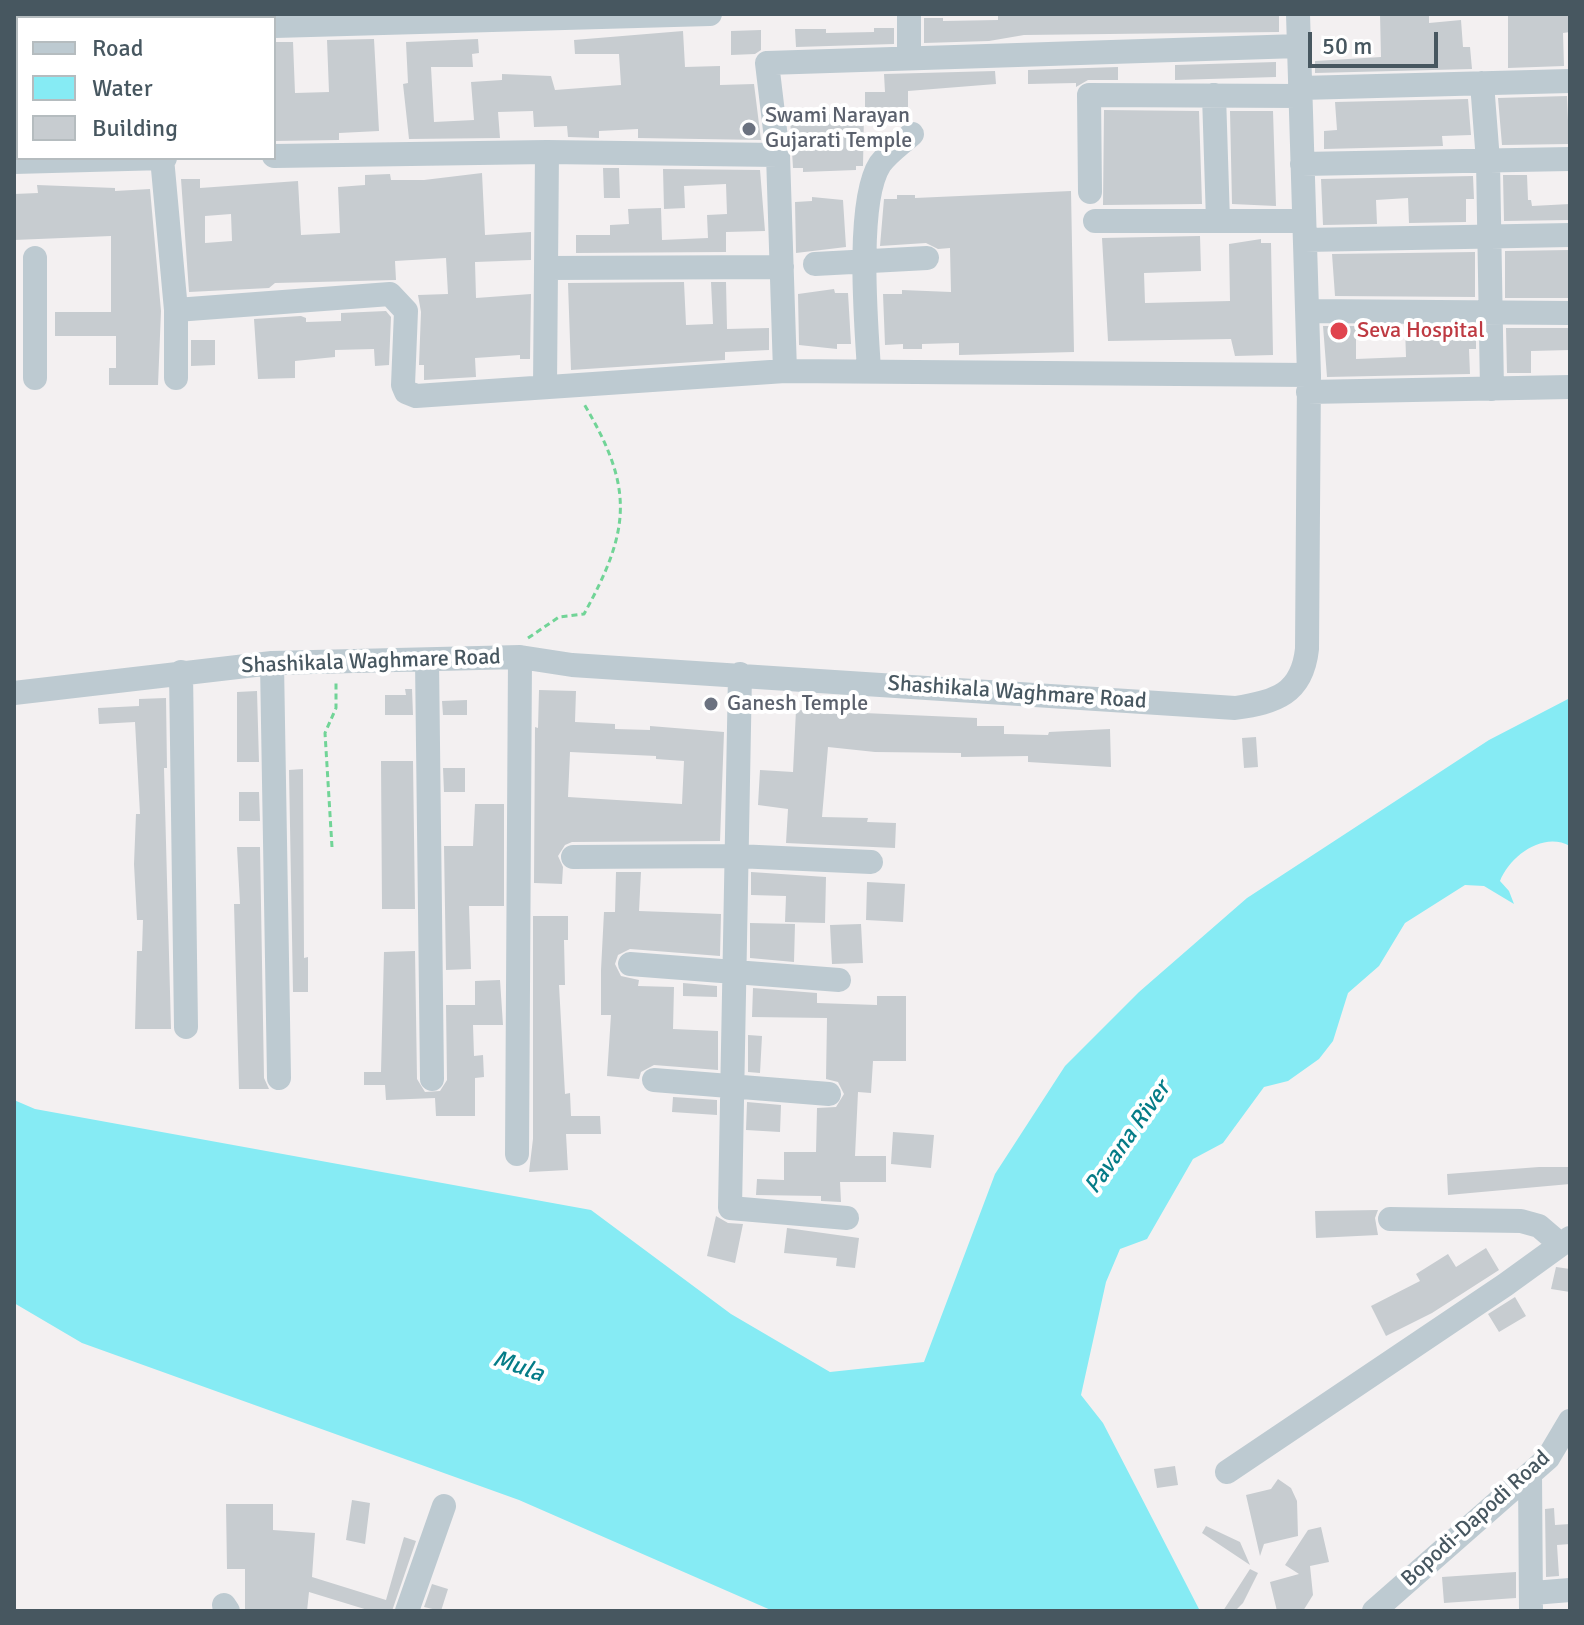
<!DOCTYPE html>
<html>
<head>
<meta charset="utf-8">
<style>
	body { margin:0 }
	#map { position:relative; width:1584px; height:1625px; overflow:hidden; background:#f3f0f1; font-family:Signika,sans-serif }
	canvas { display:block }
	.frame { position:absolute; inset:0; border:16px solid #475760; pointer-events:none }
	.legend { position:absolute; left:16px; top:16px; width:260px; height:144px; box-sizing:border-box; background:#fff; border:2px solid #b5bcbf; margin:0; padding:10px 14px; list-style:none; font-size:24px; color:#475760 }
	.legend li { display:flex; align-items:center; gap:16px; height:40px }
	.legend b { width:40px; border:2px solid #b5bcbf }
	.scale { position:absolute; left:1308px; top:32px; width:130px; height:36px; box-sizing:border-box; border:4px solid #475760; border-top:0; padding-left:10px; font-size:24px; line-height:28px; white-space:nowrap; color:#475760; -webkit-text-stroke:6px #fff; paint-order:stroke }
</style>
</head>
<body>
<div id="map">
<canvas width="1584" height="1625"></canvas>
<div class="frame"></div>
<ul class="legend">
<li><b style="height:10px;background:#bdcad1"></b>Road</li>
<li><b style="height:22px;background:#86ebf4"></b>Water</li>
<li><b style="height:22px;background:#c7ccd0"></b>Building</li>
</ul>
<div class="scale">50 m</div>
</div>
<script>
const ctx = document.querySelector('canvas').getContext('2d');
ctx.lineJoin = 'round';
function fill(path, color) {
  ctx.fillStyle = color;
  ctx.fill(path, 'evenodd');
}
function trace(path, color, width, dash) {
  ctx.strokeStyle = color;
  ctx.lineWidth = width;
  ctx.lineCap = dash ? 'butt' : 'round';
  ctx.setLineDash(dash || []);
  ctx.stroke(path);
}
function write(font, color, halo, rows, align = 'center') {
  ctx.font = font + ' Signika,sans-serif';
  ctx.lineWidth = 8;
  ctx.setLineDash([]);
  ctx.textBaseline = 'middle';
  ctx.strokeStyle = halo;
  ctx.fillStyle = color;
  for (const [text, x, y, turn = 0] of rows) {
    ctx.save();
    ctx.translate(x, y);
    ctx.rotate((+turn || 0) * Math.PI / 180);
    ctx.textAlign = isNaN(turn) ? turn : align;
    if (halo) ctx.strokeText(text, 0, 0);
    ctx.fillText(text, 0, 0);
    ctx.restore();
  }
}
fill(new Path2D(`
	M1570,698v148c-27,-15 -60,10 -70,35l9,10 5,13 -30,-18 -19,-1 -60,38 -26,43 -31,27 -15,48 -14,18 -31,22 -24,6 -41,56 -30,16 -46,80 -27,10 -14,33 -25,113 22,28 97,188h-427l-254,-111 -437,-157 -68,-40v-203l21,9 556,101 140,104 99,58 94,-10 71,-188 70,-108 74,-74 108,-94 242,-158z`), '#86ebf4');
fill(new Path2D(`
	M1023,14h256v18l-255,3 -35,6 -65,2v-25h19v3l55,-1v-5z
	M1380,14h49v9l32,-3 2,27h7l2,22 -157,4v-12l66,-4z
	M1508,14h61l1,18 -7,1 1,33 -56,2z
	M874,28h20v16l-98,3 -1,-18h31v4l48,-1z
	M761,30v20l-6,4 -24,1v-24z
	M683,31l2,36 35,-1v19l34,-1 7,56 -123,-2v-9l-39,2v7l-31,-1 -1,-11 -33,1 -1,-16 -35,1 2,26 -91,1 -6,-55 5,-1 -2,-41 72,-3 1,14 -7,1 1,13h-42l3,55 40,-2 -3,-38 31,-2v-6l49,2 4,14 66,-5 -2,-31h-44l-1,-14z
	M374,39l5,92 -40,2v7l-65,1 1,-99h18l2,51 34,-1 -2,-52z
	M1276,62v15l-101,3v-15z
	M1118,67v13h-30l-12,7v-4l-48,1v-14z
	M995,71l1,13 -88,7v16l-43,1v-16h20l-1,-18z
	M1567,96l2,48 -67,1 -4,-47z
	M1468,99l3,36 -29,1 1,10 -119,3v-18l13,-1 -2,-28z
	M1104,110l95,1 3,93 -99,1z
	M1230,111h43l3,95 -44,-2z
	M864,112l-1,54h-7v4l-53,2v-4h-10l-3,-51z
	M603,168h16l1,30h-16z
	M663,169l97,1 5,61 -39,1v20l-150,1v-18h34v-10l19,-1 -1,-15 33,-1 1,32 46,-2 -1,-23 20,-1 -1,-30 -42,2 1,22 -21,1z
	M482,173l3,62 46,-3v28l-56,2 1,36 55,-4 -1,65h-10v-4l-45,3 1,19 -52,3v-15h-5l2,-53 -3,-17 30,-1 -2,-36 -51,3 1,19 -121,3 -6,5 -80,4 -8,-113h19v9l98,-7 3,54 39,-2 -2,-46 27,-2v-10l25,-1 1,6h33zM231,214l1,27 -27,2v-27z
	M1503,175h24l1,25h3l1,6 38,-2v16l-66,1z
	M1473,176l1,23h-8v23l-57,1 -1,-25 -32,2 1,24 -54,1 -2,-46z
	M37,185l78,3v3l35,-2 11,122 -3,74h-49v-17h7v-32h-61v-24h56v-76l-97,4v-46l24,-1z
	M1071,191l3,161 -115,3v-12l-37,1v5h-19v-5l-18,1 -2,-51h19v-4l49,2 -1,-44 -12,1 -12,-6 -46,3 4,-47h13v-4h18v3z
	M812,197l31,3 3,47 -50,6 -1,-51 17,-1z
	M1200,236l1,35 -57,2 1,30 85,-2 -1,-57 32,-5v4h10l2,112 -38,1 -4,-17 -123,2 -6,-103z
	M1569,250l1,48h-65v-47z
	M1475,252v45l-140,-1 -3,-42z
	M684,282l2,43 27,-1 -2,-42h15l1,47 42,-1v22l-44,2v8l-154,10 -3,-87z
	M834,289l1,4h13l3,51h-14v5l-38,-4 -1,-51z
	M386,311l5,6 -2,48 -14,1 -1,-17 -39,1v7l-40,4v17l-37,1 -4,-60 47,-3 5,2v4l35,-1v-8z
	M1323,326h33v33l50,-2 -1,-30h71v22h-7l1,25 -143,3z
	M1506,328h64v22l-39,1v22h-24z
	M191,340h24v25l-24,1z
	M405,689h7l1,26h-28v-20h21z
	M539,690l37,1 -1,31 40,2v5l35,1v-4l74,6 -4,109 -148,1 -7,3 -7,11 5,11 -1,17 -28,-1 1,-156 3,1zM570,752l86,4v3l28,2 -2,43 -114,-7z
	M257,691l2,71h-22v-70z
	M166,698l1,70h-3l7,261h-36l2,-78h5l1,-31h-6l-3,-56 2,-50h4l-5,-92 -36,2 -1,-16 41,-2v-7z
	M467,700v15h-24l-1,-14z
	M796,710l181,8v8h27v8l44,1 1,-3 61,-3 1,38 -83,-5v-6l-67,1v-4l-86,-1 -47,-5 -6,70 46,1 -1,4 29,1 -1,25 -109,-5 2,-34 -30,-4 2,-35 33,2z
	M1256,737l2,30 -14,1 -2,-30z
	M381,761h32l2,148h-33z
	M443,768h22v24h-21z
	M303,769l1,189 4,-1v35h-15l-4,-222z
	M239,792h20l1,29h-21z
	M475,804h29v102h-35l2,63 -25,1 -2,-124h29z
	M237,847h23l4,231 5,11h-30l-5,-185h6z
	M616,872h25l-2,39 82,3 -1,42 -90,-7 -12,6 -3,9 6,12 18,4 -1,6 36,1 -1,42 45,2v39l-64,-5 -13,7 -2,7 -32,-3 4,-61h-10v-45l3,-58h11z
	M751,872l75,5 -1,46 -40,-1 1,-26 -35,-1z
	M867,882l38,2 -2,38 -37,-2z
	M533,916h35v24h-4l1,45h-6l6,109 5,-1 1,23h29l1,18h-35l2,36 -39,2 4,-33z
	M750,923l45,1 -1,38 -44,-4z
	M861,924l2,39 -31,1 -2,-39z
	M415,951l2,128 8,13 15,-1 7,-11 -1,-75h29v-24l25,-1 3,45h-30l1,31 9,-1 1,22 -9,1v38h-39l-1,-18 -49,2 -1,-15h-21v-13h17l3,-120z
	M683,983l34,3v11l-34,-1z
	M753,988l64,5v10l60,2v-9h29v65h-33l-2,32 -13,-1 -3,64h31v26h-46l1,20 -20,-1v-5l-65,-1 1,-16 27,1v-28h32l1,-44 19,-1 8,-13 -6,-12 -12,-3 1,-61 -75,-1z
	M748,1035l14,1 -2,37 -12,-1z
	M673,1097l44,3v15l-45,-3z
	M747,1102l34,3 -1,27 -34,-2z
	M893,1132l41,3 -3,33 -40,-4z
	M1539,1167h31v17l-122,11 -1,-21z
	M1378,1210l-3,8 3,17 -62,3 -1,-27z
	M716,1216l12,7 15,1 -8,39 -28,-7z
	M787,1228l72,10 -4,30 -19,-2 1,-8 -53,-5z
	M1486,1248l13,22 -67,43 -46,23 -15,-30 49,-25 -4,-7 32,-20 8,13z
	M1556,1267l14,2v23l-19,-3z
	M1515,1297l11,19 -27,16 -11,-18z
	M1175,1466l3,19 -21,3 -3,-19z
	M1278,1479l13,9 6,13 1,35 -34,8 -4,12 -14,-61 25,-6z
	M352,1500l18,3 -5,41 -19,-4z
	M226,1504h47v26l42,3 -3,44 74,23 18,-63 12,4 -24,70h-21l-62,-19 -2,19h-62v-42h-18z
	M1554,1508l1,17 15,-1v20l-13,1 2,31 -13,1 -1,-68z
	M1206,1526l34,16 10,23 -48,-32z
	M1321,1527l8,35 -19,4 3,29 -10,16h-26l-7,-29 29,-8 -14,-9 23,-35z
	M1250,1569l8,4 -15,30 -8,8h-12z
	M1516,1572v26l-72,5 -2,-26z
	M432,1584l16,5 -7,22 -17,-4z`), '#c7ccd0');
trace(new Path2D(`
	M528,638l31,-21 25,-3c47,-85 50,-126 0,-210
	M332,847l-7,-114 11,-25v-27`), '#71d497', 3, [6, 4]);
trace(new Path2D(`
	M909,14v44
	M14,20h4
	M274,26l436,-12
	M1482,83l6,78 4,228
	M1300,88l270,-7
	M1214,95l4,126
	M274,156l273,-4 231,3
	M162,158l14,152v68
	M14,162l151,-4
	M1302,164l268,-5
	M1090,192l-1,-97 211,1
	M1095,221h209
	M1305,240l265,-5
	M815,264l112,-6
	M547,268l235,-1
	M176,310l214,-16 16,17 -3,74 3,7 10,4 369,-25 524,4
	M1307,311l263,2
	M869,369c-3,-46 -13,-168 11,-205 8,-11 21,-20 32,-30
	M785,371l-7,-216 -11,-92 532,-17
	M35,378v-120
	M545,386l2,-234
	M1308,392l262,-5
	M427,660l5,419
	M272,663l7,415
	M181,672l5,355
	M740,674l-10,534 117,10
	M14,693l258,-30 248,-6 52,8 663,43c41,-6 67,-14 72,-59l2,-274 -11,-361
	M573,857l163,-1 135,6
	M630,964l209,16
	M654,1080l175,14
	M517,1154l3,-497
	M1390,1219l131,2 18,5 21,18
	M1227,1472l278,-187 65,-47
	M1530,1474l1,137
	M1533,1593l37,-3
	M224,1605l4,6
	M407,1611l37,-105
	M1374,1611l174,-153 22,-37`), '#bdcad1', 24);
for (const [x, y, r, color] of [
	[749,129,8,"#6b7280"],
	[1339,331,10,"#e0444e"],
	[711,704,8,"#6b7280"]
]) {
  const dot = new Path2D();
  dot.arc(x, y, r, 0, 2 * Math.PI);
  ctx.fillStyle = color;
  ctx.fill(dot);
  trace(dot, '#fff', 3);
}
write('22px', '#5b616d', '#fff', [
	["Swami Narayan",765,116],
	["Gujarati Temple",765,141],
	["Ganesh Temple",727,704]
], 'left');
write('22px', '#be3a42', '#fff', [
	["Seva Hospital",1357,331]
], 'left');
write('22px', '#475760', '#fff', [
	["Shashikala Waghmare Road",371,662,-2],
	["Shashikala Waghmare Road",1017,693,4],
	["Bopodi-Dapodi Road",1476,1519,-42]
]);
write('italic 24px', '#057c87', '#fff', [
	["Pavana River",1128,1138,-55],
	["Mula",518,1367,19]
]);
</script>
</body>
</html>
